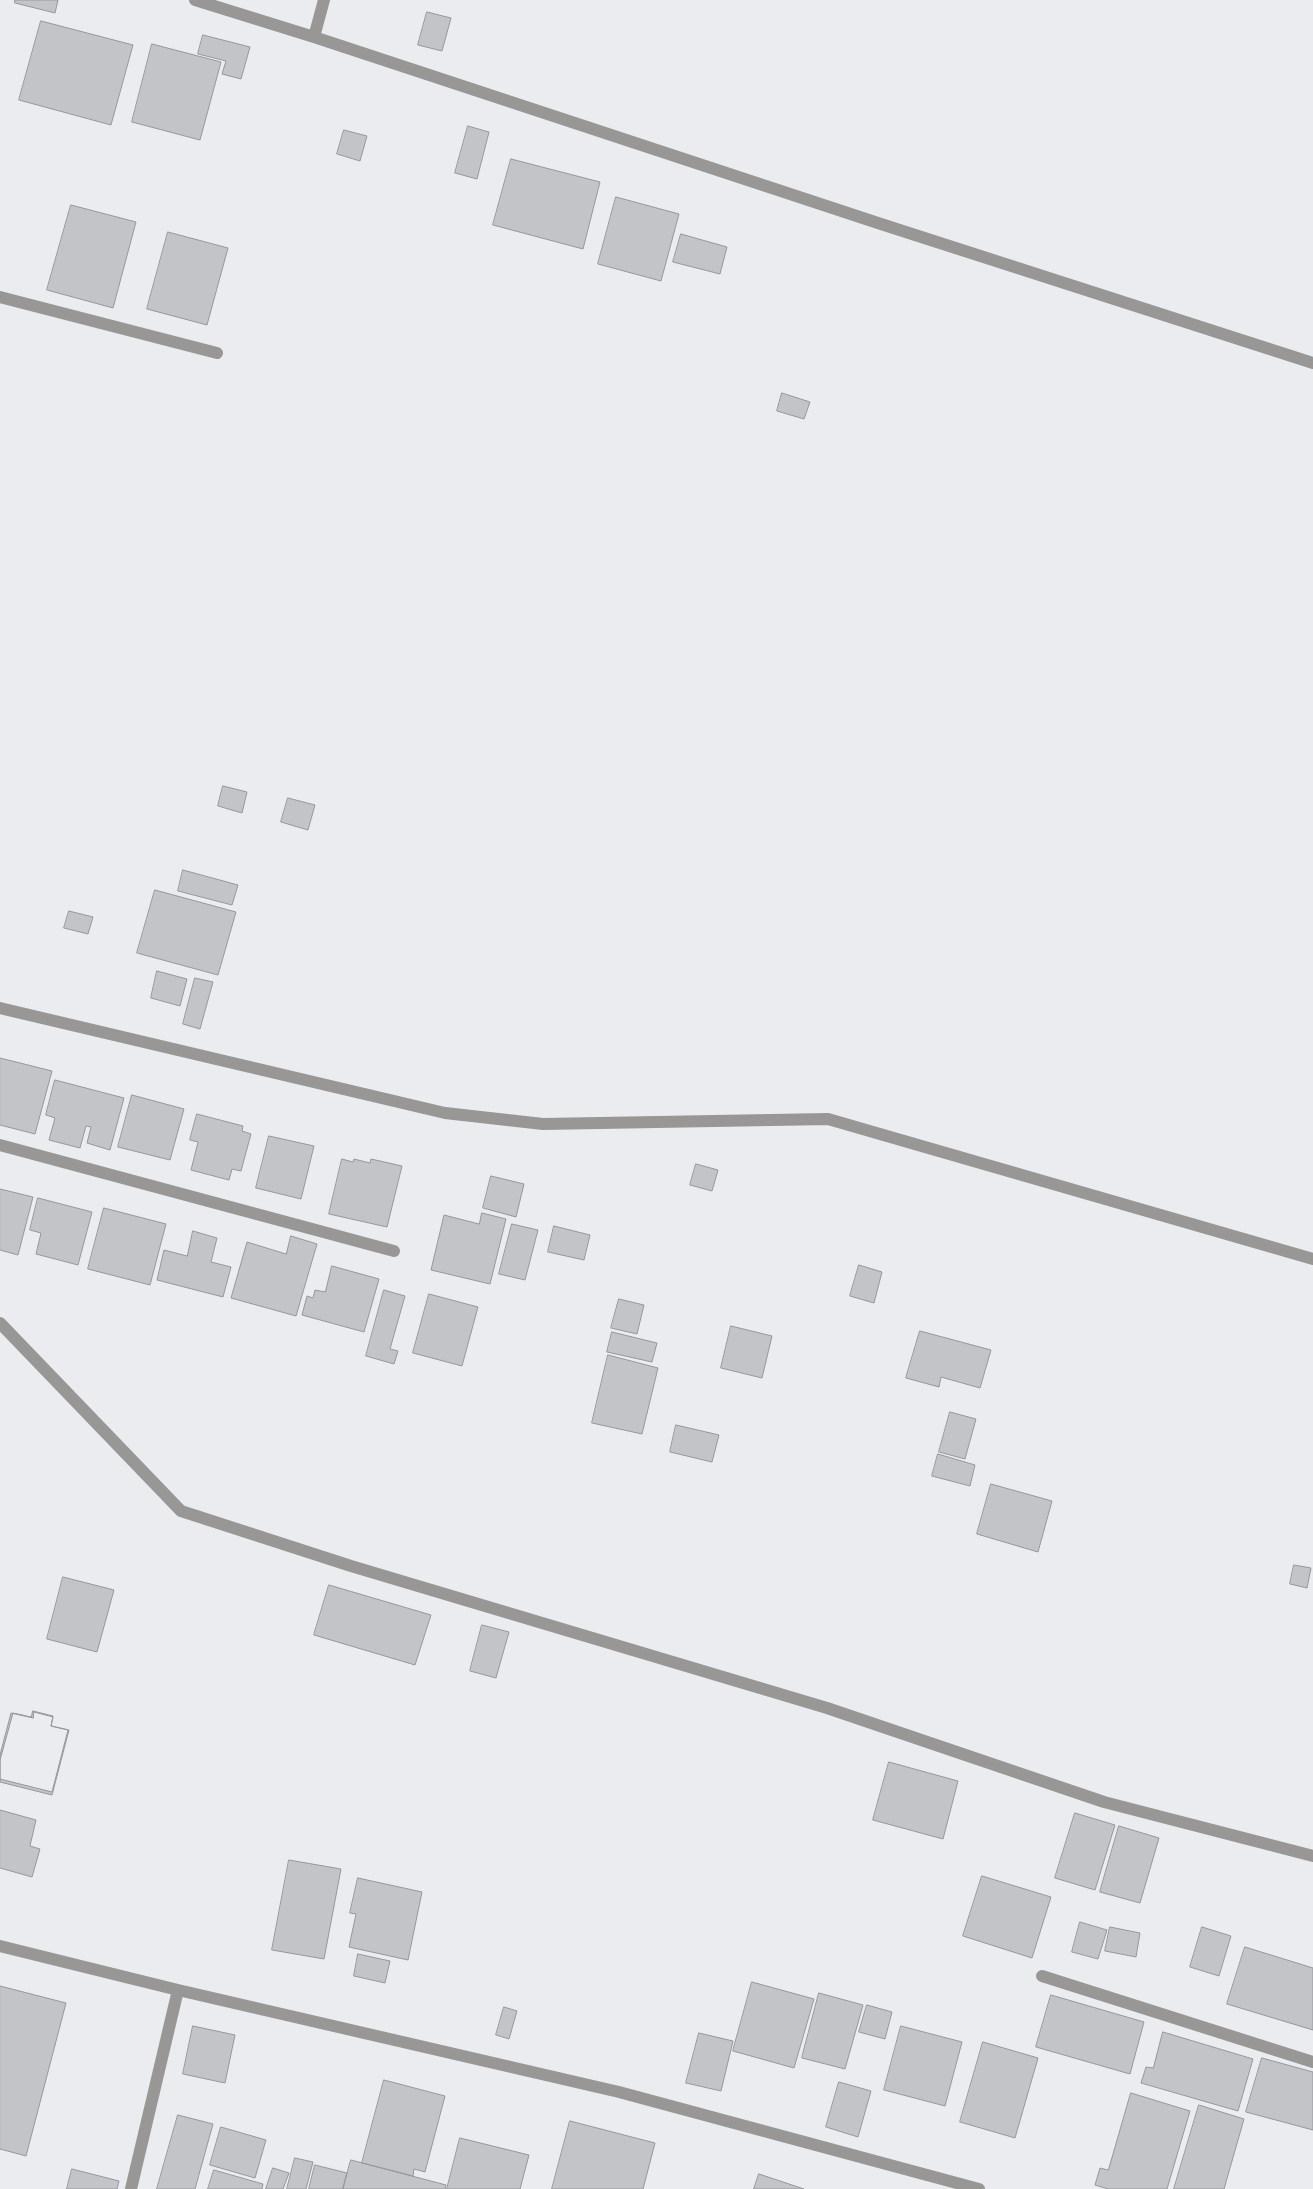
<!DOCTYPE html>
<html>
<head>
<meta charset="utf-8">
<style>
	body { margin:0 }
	canvas { display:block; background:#eaecf0 }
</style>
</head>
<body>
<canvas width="1313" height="2189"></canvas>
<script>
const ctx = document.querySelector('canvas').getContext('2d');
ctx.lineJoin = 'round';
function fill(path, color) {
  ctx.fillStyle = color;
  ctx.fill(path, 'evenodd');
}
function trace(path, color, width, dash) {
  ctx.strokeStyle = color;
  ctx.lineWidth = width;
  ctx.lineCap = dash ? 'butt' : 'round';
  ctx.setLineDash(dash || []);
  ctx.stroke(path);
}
const building = new Path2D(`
	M15,0h43l-3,13 -40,-10z
	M427,12l24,6 -9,33 -24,-6z
	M41,21l92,24 -22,80 -92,-25z
	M203,35l47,12 -9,32 -19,-5 4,-13 -28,-7z
	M152,44l69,18 -21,78 -68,-18z
	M468,126l21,6 -12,47 -22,-6z
	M344,130l23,6 -7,25 -23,-7z
	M511,159l89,23 -17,67 -90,-24z
	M616,197l63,17 -18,67 -63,-17z
	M71,205l65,17 -23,86 -66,-18z
	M168,232l60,16 -21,77 -60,-16z
	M681,234l46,13 -7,27 -47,-12z
	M782,393l28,9 -6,17 -27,-8z
	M223,786l24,6 -5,21 -24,-7z
	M288,798l27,7 -7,25 -27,-8z
	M183,870l55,15 -6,20 -54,-14z
	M155,890l81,22 -18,63 -81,-22z
	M69,911l24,6 -5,17 -24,-6z
	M157,971l30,8 -7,27 -29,-8z
	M195,978l18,4 -13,47 -17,-5z
	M0,1058l52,13 -17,63 -35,-9z
	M55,1080l69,18 -14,52 -23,-7 4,-16 -5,-1 -6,22 -31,-8 6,-22 -9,-3z
	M132,1095l52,14 -14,51 -52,-13z
	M197,1114l46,12 -1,5 9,3 -10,37 -9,-2 -3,11 -38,-10 7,-28 -8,-2z
	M269,1136l45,10 -13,53 -45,-11z
	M342,1159l11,3 1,-3 16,4 1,-4 31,7 -15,61 -58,-13z
	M696,1164l22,6 -6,21 -22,-6z
	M491,1176l33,8 -8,33 -33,-9z
	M0,1189l33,8 -15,58 -18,-5z
	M38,1198l54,14 -14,53 -42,-11 5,-21 -11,-3z
	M104,1208l62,16 -16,61 -62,-16z
	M482,1213l24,6 -16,65 -59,-14 13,-55 35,9z
	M512,1224l26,6 -13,50 -26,-6z
	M554,1226l36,9 -6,25 -36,-8z
	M193,1231l24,7 -6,24 20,5 -8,30 -66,-17 7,-30 23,6z
	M291,1236l26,8 -21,72 -65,-18 16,-56 39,12z
	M859,1265l23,7 -8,31 -24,-7z
	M332,1266l47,13 -15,53 -62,-17 5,-19 6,2 2,-8 10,2z
	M384,1290l21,6 -15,53 8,2 -4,13 -28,-8z
	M429,1294l49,13 -16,59 -49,-13z
	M619,1299l25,6 -7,29 -26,-6z
	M731,1326l41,10 -10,42 -41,-10z
	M920,1331l71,19 -11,38 -39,-11 -2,10 -33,-9z
	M612,1332l45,11 -5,19 -45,-10z
	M608,1355l50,13 -16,66 -50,-11z
	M950,1412l26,7 -11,40 -26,-7z
	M676,1425l43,10 -7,27 -42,-10z
	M938,1454l37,11 -5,21 -38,-10z
	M991,1484l61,17 -14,51 -61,-18z
	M1294,1565l17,3 -4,20 -17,-4z
	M63,1577l51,13 -17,62 -50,-13z
	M329,1585l102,30 -16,50 -101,-30z
	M482,1625l27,7 -13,46 -26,-7z
	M33,1711l20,5 -2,10 18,4 -17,65 -52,-13v-22l13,-47 18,4z
	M34,1712l19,5 -2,9 17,4 -16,62 -52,-13v-24l11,-42 22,5z
	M889,1762l69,19 -15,58 -70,-19z
	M0,1810l36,10 -6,26 10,3 -8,28 -32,-9z
	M1075,1813l40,12 -20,65 -40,-12z
	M1119,1826l40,12 -19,65 -40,-11z
	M289,1860l52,9 -17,90 -52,-9z
	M982,1876l69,21 -19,61 -69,-22z
	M358,1878l64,14 -14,68 -59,-13 7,-33 -6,-1z
	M1080,1922l27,8 -9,29 -26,-7z
	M1110,1927l30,6 -4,24 -31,-6z
	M1202,1927l29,9 -12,40 -29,-9z
	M1245,1947l68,21v62l-86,-26z
	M358,1954l32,7 -5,22 -31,-7z
	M752,1982l62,17 -20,69 -61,-17z
	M0,1986l66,17 -40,153 -26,-7z
	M819,1993l44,12 -18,64 -43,-11z
	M1051,1995l93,27 -14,52 -94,-27z
	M867,2005l25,7 -7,27 -26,-7z
	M504,2007l13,4 -8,28 -13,-4z
	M193,2026l42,9 -10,48 -42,-9z
	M901,2026l61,16 -17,64 -61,-16z
	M1163,2032l90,27 -15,52 -97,-28 5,-16 7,1z
	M699,2033l34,8 -12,50 -35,-8z
	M983,2042l55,16 -23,80 -55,-16z
	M1262,2058l51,14v58l-67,-18z
	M384,2080l61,16 -20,76 -11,-3 -1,7 -51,-13z
	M839,2082l32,9 -13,46 -32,-10z
	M1131,2093l59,18 -23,78h-59l-13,-4 5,-17 8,2z
	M1199,2105l45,14 -20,70h-50z
	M178,2115l35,9 -18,65h-38z
	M570,2121l85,22 -12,46h-91z
	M221,2127l45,13 -11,38 -45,-13z
	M460,2138l69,17 -9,34h-73z
	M295,2158l18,4 -7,27h-19z
	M351,2160l95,25 -1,4h-102z
	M315,2165l32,8 -4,16h-34z
	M273,2168l16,5 -6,16h-17z
	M72,2169l47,12 -2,8h-50z
	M214,2170l49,14 -1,5h-54z
	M759,2174l45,15h-50z`);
fill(building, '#c2c4c8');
trace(building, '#96979c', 1);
trace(new Path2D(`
	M195,0l119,37 567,187 432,139
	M314,37l10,-37
	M0,297l217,56
	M0,1008l445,105 98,11 285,-5 485,140
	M0,1145l394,106
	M0,1323l181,188 170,55 476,142 277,94 209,54
	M0,1946l178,44 441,102 360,97
	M1042,1976l271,86
	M131,2189l47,-199`), '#989795', 12);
</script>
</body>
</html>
